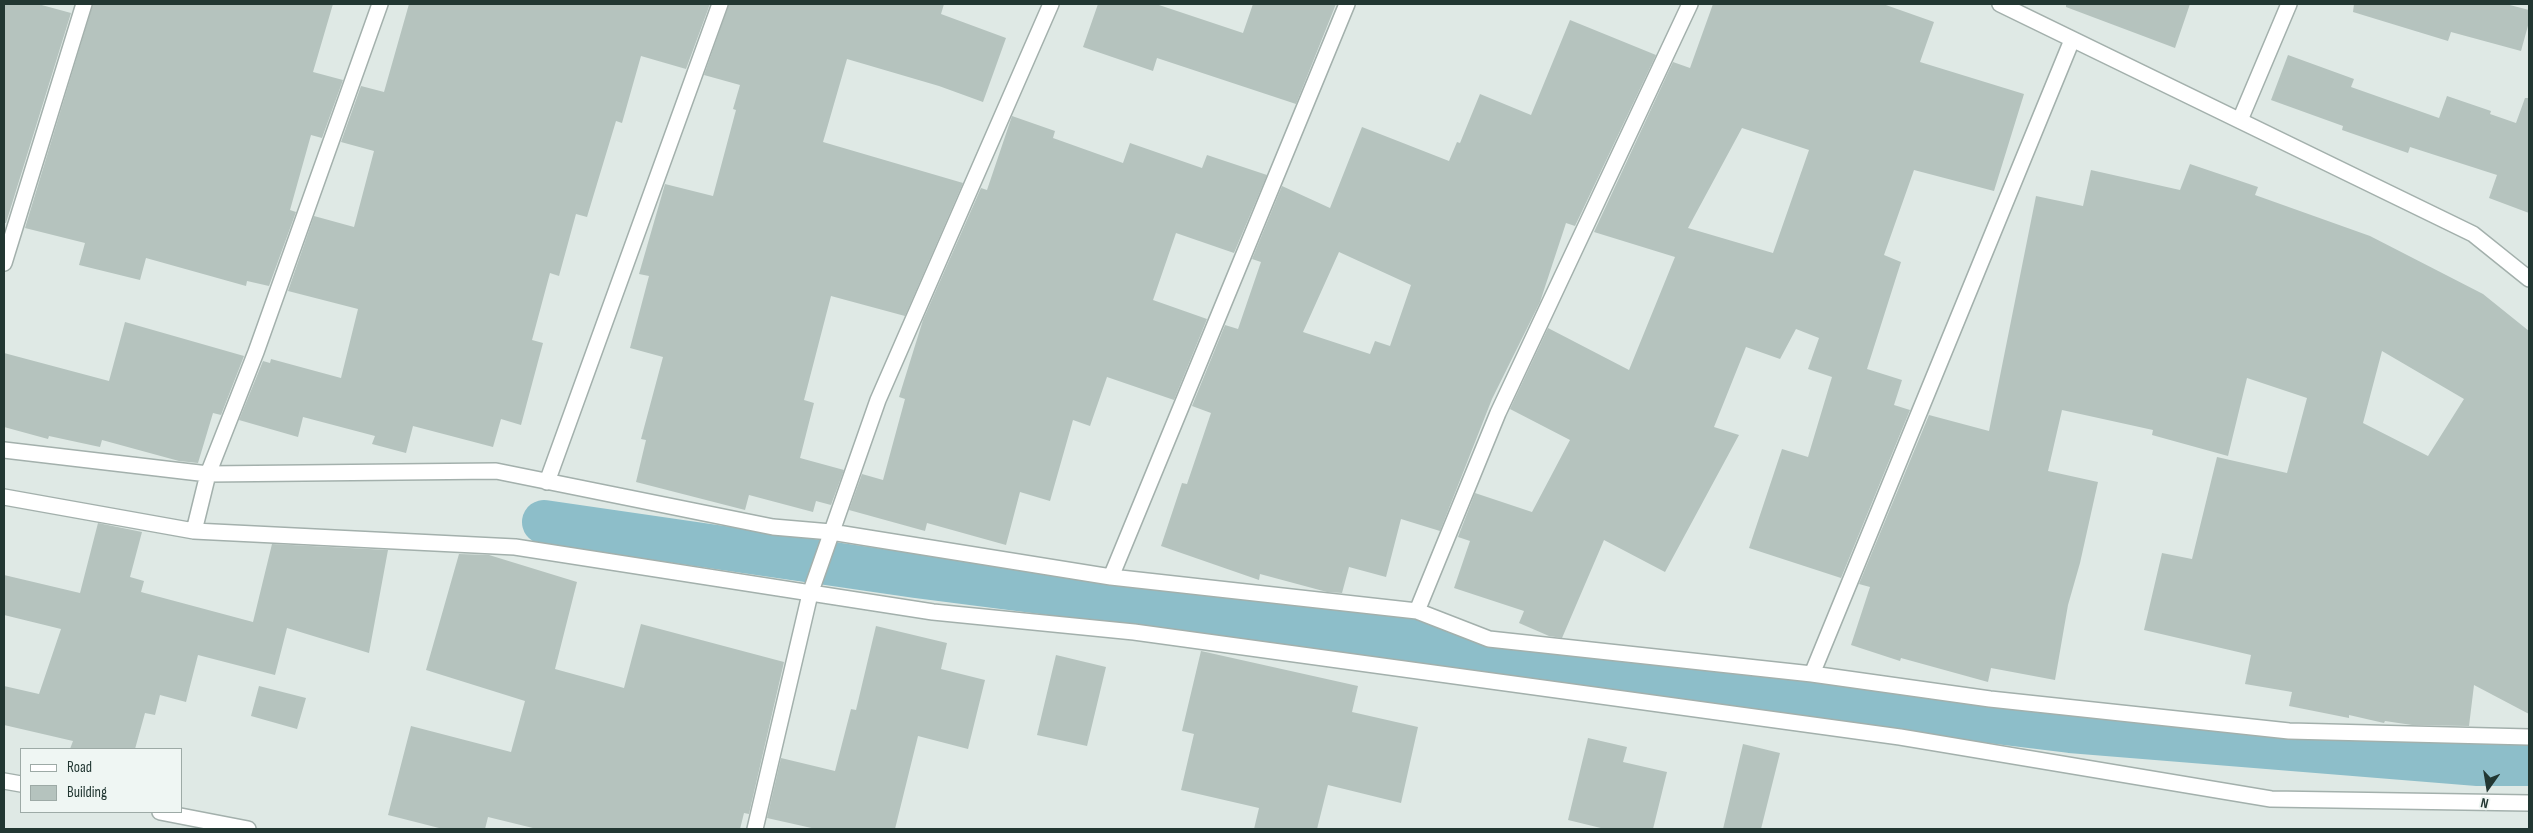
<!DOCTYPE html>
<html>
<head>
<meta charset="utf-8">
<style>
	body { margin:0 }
	#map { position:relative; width:2533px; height:833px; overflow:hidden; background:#dfe9e5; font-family:"Sofia Sans Condensed",sans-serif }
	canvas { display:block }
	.frame { position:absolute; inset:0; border:5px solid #223732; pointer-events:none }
	.legend { position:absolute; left:20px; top:748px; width:162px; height:65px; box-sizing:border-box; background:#eff6f3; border:1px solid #9daaa6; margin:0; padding:6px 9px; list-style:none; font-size:15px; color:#223732 }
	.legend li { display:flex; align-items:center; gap:10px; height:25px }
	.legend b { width:25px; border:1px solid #9daaa6 }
	.north { position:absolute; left:2463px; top:763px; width:50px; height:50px; -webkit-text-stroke:4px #eff6f3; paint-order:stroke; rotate:193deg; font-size:14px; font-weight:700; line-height:20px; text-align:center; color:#223732 }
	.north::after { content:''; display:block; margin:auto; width:18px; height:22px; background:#223732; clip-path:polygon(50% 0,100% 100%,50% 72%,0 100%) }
</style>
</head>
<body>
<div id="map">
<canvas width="2533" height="833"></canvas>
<div class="frame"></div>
<ul class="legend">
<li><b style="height:6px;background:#fff"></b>Road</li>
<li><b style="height:14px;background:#b5c3be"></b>Building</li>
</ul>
<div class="north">N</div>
</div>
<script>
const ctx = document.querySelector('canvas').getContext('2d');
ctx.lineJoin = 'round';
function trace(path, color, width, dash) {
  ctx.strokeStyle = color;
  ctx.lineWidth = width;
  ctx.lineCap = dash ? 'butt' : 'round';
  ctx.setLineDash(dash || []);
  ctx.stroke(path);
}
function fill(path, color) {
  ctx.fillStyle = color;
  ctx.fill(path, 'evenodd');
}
trace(new Path2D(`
	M544,522l372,54 484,62 245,41 425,52 408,33h51`), '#8dbec9', 44);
fill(new Path2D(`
	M4,4h34l33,9 -65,210h-2z
	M93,4h240l-20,68 30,8 -21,58 -11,-3 -21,75 6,2 -27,74 -22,-5 -1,5 -100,-28 -6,22 -61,-15 6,-22 -60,-15z
	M409,4h301l-24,65 -45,-13 -19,67 -6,-2 -29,96 -11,-3 -17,62 -9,-3 -18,67 11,3 -22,82 -20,-6 -8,28 -80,-21 -7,27 -34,-9 3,-8 -72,-19 -5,20 -59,-17 24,-59 7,2 1,-4 70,19 17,-69 -70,-18 26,-75 40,11 20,-76 -33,-9 20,-56 23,6z
	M729,4h215l-3,10 65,24 -23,64 -44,-16 -92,-27 -24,83 140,41 -58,133 -74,-20 -27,104 10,3 -14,55 44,12 -13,35 -15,-4 -3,11 -64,-17 -4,15 -109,-28 10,-42 -5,-1 22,-82 -33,-9 19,-72 -10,-2 26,-90 48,12 23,-86 -3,-1 7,-24 -36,-10z
	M1098,4h58l87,29 10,-29h83l-40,100 -139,-46 -4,13 -70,-24z
	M1713,4h170l51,18 -14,40 104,32 -30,97 -80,-21 -30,85 17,7 -34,107 35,11 -8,25 16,5 -69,168 -92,-30 33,-99 26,8 24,-80 -24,-8 11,-31 -23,-9 -16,30 -34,-12 -32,80 25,8 -74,137 -61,-32 -42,98 -13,-2 -30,-13 5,-12 -70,-23 16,-47 -12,-4 17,-44 57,19 38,-72 -60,-31 38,-81 81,42 46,-113 -81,-25 79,-170 17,6zM1742,128l67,22 -36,103 -85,-25z
	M2066,4h124l-15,44 -109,-41z
	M2354,4h152l23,6v12l-8,29 -70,-19 -3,9 -95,-29z
	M1570,20l86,35 -81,171 -9,-3 -26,79 -48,97 -52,132 -39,-12 -15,58 -37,-10 -7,26 -15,-1 -67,-18 -1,6 -98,-34 21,-63 5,1 24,-71 -19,-7 33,-81 13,4 23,-67 -9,-3 30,-73 48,22 32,-81 87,34 8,-19 3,1 20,-49 51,21zM1339,252l72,33 -21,61 -15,-5 -5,13 -67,-22z
	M2288,55l66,24 -3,8 88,31 8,-22 44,15 -1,3 26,9 9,-25h4v115l-40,-15 8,-23 -87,-28 -2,6 -66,-23 1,-4 -72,-26z
	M1012,116l43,15 -2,7 70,25 7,-20 72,25 5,-13 60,20 -33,78 -58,-20 -23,67 54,19 -33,81 -67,-23 -17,49 -17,-6 -23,81 -30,-9 -14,53 -79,-22 -2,8 -76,-21 13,-36 21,6 22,-81 -6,-2 24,-77 58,-132 6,2z
	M2190,164l68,23 -3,8 115,41 113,58 46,37v383l-55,-29 -5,41 -57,-1 -27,-4 -1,2 -35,-8v3l-60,-12 3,-14 -47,-8 6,-29 -107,-25 18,-77 30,6 25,-102 70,16 20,-75 -60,-20 -19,78 -76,-21 1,-5 -91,-20 -14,61 50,11 -18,81 -12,42 -13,75 -64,-12 -3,14 -87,-24 -1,3 -49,-16 19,-58 -11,-3 70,-169 60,16 47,-235 47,10 8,-36 89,20zM2382,351l82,48 -36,57 -65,-33z
	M125,322l119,34 -23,59 -8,-2 -15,50 -19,-2 -77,-21 -2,7 -51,-11 -1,3 -44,-12v-74l105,28z
	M98,523l44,9 -12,45 14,4 -3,11 112,30 19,-78 116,6 -19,103 -82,-25 -12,47 -77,-20 -12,47 -26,-7 -5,20 -10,-2 -10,36h-65l3,-8 -69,-16v-39l35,8 22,-65 -57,-14v-40l76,18z
	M459,554l30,1 88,27 -22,87 69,19 17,-64 143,38 -35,152 -5,-1 -4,16h-203l-49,-12 -3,12h-42l-55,-14 23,-89 100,26 14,-51 -99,-31z
	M876,626l71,17 -6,26 44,11 -17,69 -50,-13 -23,93h-79l-49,-11 14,-60 54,13 16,-62 5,1z
	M1201,651l157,35 -6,26 66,15 -17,76 -73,-18 -11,44h-63l5,-21 -78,-18 13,-56 -12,-3z
	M1056,655l50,12 -19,79 -50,-11z
	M259,686l47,12 -9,31 -46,-13z
	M1588,738l39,9 -4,15 44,10 -14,57h-48l-37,-9z
	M1743,744l37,9 -19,76h-38z`), '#b5c3be');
const minor = new Path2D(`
	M2240,120l49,-116
	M4,263l80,-259
	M4,450l204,24 288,-3 277,56 58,5 280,45 306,34 72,28 323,35 178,25 299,32 240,6
	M547,482l173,-478
	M4,497l190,34 321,16 418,65 201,20 766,105 371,62 258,4
	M194,531l14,-57 48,-122 124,-348
	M1111,577l236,-573
	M1417,611l81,-198 192,-409
	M1812,674l260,-634
	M755,829l55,-235 68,-194 173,-396`);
const tertiary = new Path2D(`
	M2000,4l473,230 56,45
	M4,781l17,3
	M160,812l88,17`);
trace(minor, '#a3b0ac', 18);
trace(tertiary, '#a3b0ac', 18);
trace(minor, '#fff', 15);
trace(tertiary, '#fff', 15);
</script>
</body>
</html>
